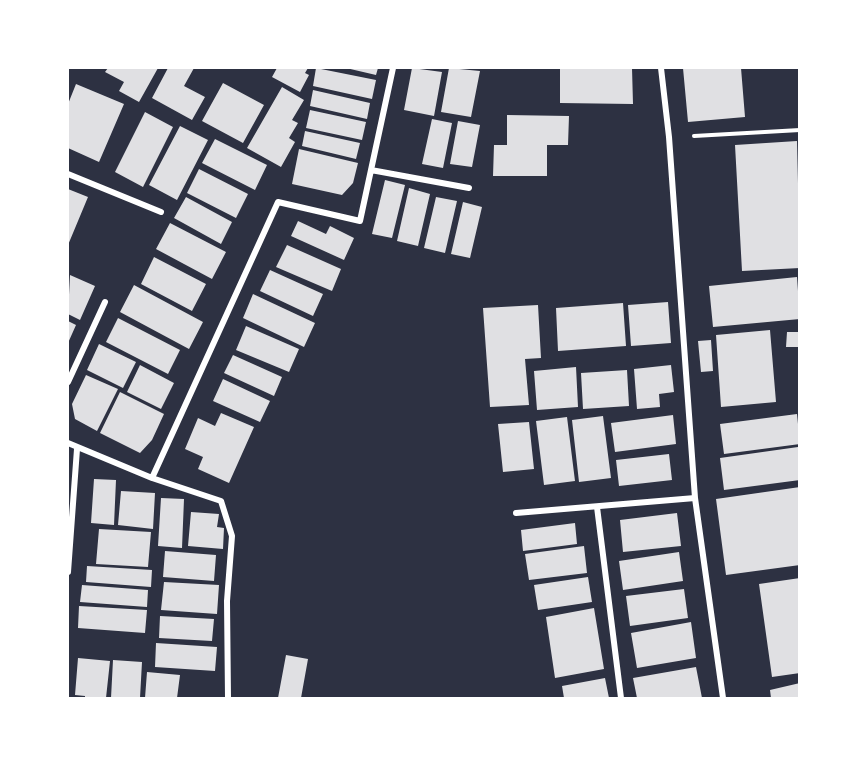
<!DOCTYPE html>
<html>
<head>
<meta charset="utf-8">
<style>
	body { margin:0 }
	#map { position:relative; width:867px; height:766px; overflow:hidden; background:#2d3142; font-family:"Work Sans",sans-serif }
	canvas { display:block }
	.frame { position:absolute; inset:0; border:69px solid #fff; pointer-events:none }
</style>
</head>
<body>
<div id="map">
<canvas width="867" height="766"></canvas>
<div class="frame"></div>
</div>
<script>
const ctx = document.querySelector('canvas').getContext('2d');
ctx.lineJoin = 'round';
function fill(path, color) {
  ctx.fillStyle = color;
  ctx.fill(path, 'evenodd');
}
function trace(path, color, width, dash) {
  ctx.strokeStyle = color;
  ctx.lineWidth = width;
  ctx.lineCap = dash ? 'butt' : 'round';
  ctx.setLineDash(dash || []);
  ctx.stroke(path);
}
fill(new Path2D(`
	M108,68h50l-19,34 -20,-11 5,-9 -19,-10z
	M168,68h26l-10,18 21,11 -13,23 -40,-22z
	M277,68h31l-3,5 4,2 -9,17 -28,-15z
	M316,68l60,12 -4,19 -59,-13z
	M346,68h32l-2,7z
	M412,68l30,4 -8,44 -30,-6z
	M449,68l31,3 -9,46 -30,-5z
	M560,68h72l1,36 -73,-1z
	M683,68h58l4,49 -57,5z
	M223,83l41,22 -21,38 -41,-22z
	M76,84l48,20 -25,58 -31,-14v-44z
	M282,87l22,13 -12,20 6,3 -9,15 6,4 -14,25 -34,-19z
	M313,90l57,13 -3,16 -57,-13z
	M310,110l56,12 -4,18 -56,-12z
	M145,112l28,15 -30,60 -28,-15z
	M507,115l62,1 -1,29h-21v31h-54l1,-31h13z
	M432,119l20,4 -9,45 -21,-4z
	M458,121l22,4 -8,42 -22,-3z
	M180,126l28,14 -31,60 -28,-15z
	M305,131l55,12 -4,16 -54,-13z
	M215,139l52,26 -12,25 -53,-27z
	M797,141l3,127 -58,3 -7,-126z
	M299,149l59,14 -5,20 -11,12 -50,-11z
	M199,169l49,25 -12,24 -49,-25z
	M385,180l20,5 -13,53 -20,-4z
	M409,188l21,6 -12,52 -21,-5z
	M68,189l20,8 -20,48z
	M186,197l46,25 -11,22 -47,-26z
	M436,197l21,4 -12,52 -21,-5z
	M463,202l19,5 -12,51 -19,-4z
	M298,221l28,13 4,-8 24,12 -10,22 -53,-24z
	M170,223l56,29 -14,27 -56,-30z
	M287,245l54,24 -9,22 -56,-24z
	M154,257l52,27 -14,27 -51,-27z
	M270,270l53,24 -10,22 -53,-25z
	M70,275l25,11 -15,34 -12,-6z
	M797,277l3,42 -87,8 -4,-41z
	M134,285l69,37 -14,27 -69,-37z
	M253,294l62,29 -11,24 -61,-29z
	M668,302l3,41 -40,3 -3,-41z
	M623,303l3,43 -68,5 -2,-43z
	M538,305l3,53 -16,1 4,46 -39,2 -7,-99z
	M118,318l62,32 -12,24 -62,-32z
	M68,321l8,4 -8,18z
	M246,326l53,23 -10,23 -53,-22z
	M770,330l6,72 -55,5 -5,-72z
	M787,332h13v15h-14z
	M711,340l2,31 -12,1 -3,-31z
	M99,344l37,18 -13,26 -36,-18z
	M233,355l49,22 -8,19 -50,-23z
	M140,365l34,18 -13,26 -34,-17z
	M671,365l3,27 -15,2 1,13 -23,2 -3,-40z
	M576,367l2,40 -41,3 -3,-39z
	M627,370l2,36 -46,3 -2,-36z
	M86,375l32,14 -21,42 -22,-12 -3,-15z
	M223,379l47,22 -10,21 -47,-21z
	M120,392l44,22 -12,26 -12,13 -40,-20z
	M221,413l33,14 -25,56 -31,-14 5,-12 -18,-8 13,-31 17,8z
	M797,414l3,30 -76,10 -4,-30z
	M673,415l3,29 -61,8 -4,-29z
	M603,416l8,62 -32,4 -7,-62z
	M567,417l8,64 -31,4 -8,-64z
	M529,422l5,47 -31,3 -5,-48z
	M798,447l2,33 -76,10 -4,-32z
	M669,454l3,26 -53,6 -3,-26z
	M94,479l22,1 -2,45 -23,-2z
	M800,487v78l-74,10 -10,-76z
	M121,491l34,2 -2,36 -35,-4z
	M161,498l23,1 -2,49 -24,-2z
	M191,512l28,2 -2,13 7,1 -1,21 -35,-3z
	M677,513l4,33 -58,6 -3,-32z
	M575,523l2,21 -54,7 -2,-21z
	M99,529l52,3 -3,35 -52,-3z
	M584,546l3,27 -58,7 -4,-26z
	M165,551l51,4 -2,26 -51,-4z
	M679,552l4,29 -60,9 -4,-29z
	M87,566l65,4 -1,17 -65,-5z
	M588,577l4,25 -54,8 -4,-25z
	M800,578v95l-28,4 -13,-93z
	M164,582l55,3 -2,29 -56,-4z
	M82,585l66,5 -1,17 -67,-5z
	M684,589l4,29 -58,8 -4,-30z
	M79,606l68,4 -2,23 -67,-5z
	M594,608l10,61 -49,9 -9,-61z
	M160,616l54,3 -2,22 -53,-3z
	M691,622l5,36 -59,10 -6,-35z
	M156,643l61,4 -2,24 -60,-4z
	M286,655l22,4 -7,39h-23z
	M78,658l32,3 -4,37h-21v-2l-10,-1z
	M113,660l29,2 -2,36h-29z
	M696,667l6,31h-65l-4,-20z
	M147,672l33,3 -3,23h-32z
	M605,678l4,20h-45l-2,-12z
	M800,683v15h-29l-1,-8z`), '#e0e0e3');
trace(new Path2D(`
	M694,136l106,-6`), '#fff', 4);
trace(new Path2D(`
	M661,68l8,69 26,361 28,200
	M371,170l98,18
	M68,174l93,38
	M68,382l37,-80
	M68,443l84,35 69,23 11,35 -5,65 1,97
	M152,478l126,-276 82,19 33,-153
	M597,507l24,191
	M516,513l179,-15
	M68,572l9,-123`), '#fff', 6);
</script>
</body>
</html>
